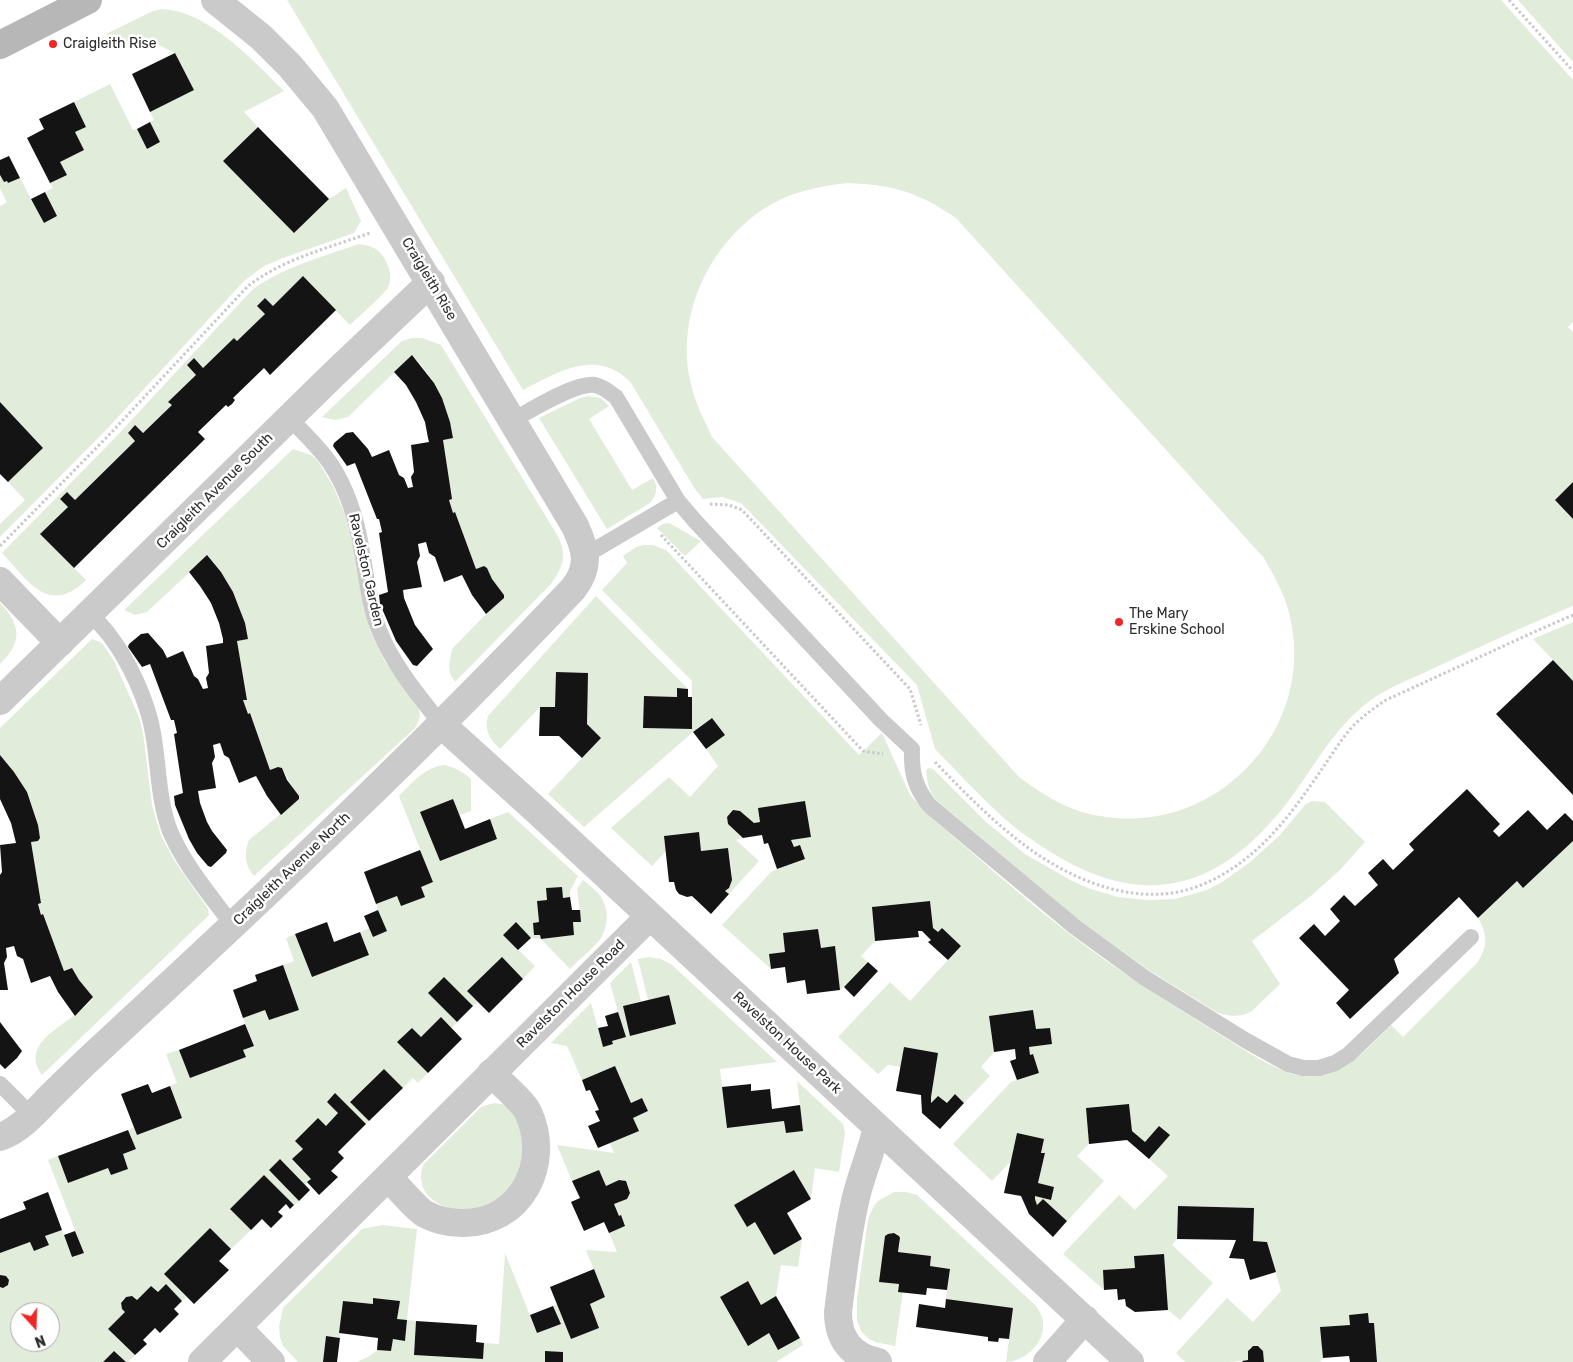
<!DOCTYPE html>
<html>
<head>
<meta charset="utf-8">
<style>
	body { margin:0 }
	#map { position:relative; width:1573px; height:1362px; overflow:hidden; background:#fff; font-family:Rubik,sans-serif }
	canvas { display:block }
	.north { position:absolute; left:10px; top:1302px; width:50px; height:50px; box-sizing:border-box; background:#fff; border:1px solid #ababab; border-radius:50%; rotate:160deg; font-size:14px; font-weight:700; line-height:20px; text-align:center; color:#2d2d2d }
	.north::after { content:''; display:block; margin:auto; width:18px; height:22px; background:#ee2726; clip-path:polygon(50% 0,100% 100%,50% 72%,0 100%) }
</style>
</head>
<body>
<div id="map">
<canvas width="1573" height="1362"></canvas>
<div class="north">N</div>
</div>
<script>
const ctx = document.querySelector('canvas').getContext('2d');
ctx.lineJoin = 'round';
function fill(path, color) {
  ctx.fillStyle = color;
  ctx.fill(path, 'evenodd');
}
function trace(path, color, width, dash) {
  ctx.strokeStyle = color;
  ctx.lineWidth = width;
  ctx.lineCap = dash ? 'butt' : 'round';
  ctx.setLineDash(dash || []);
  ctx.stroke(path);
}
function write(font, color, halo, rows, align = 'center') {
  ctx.font = font + ' Rubik,sans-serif';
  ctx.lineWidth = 5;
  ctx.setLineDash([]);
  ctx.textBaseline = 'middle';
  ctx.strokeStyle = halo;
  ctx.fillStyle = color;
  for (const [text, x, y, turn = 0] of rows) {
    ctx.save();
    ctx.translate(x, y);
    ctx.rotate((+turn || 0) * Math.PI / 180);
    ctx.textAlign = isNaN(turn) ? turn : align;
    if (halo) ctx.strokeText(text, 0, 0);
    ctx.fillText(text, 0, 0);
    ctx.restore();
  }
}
fill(new Path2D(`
	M287,0h1214l72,80v242l-5,5 5,5v150l-18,18 18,19v87c-47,19 -93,41 -139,62 -24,12 -52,21 -72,39 -38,32 -58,80 -92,116 -60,67 -127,81 -206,37 -16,-9 -31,-19 -46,-30 -28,-23 -53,-50 -78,-76l-5,-5 -18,-64 -176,-182 -19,-6 -19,2 -8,-10 -64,-106c-4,-4 -9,-9 -15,-12 -31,-17 -65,5 -93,19zM848,183c47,2 69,9 108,35l308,340c10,18 20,35 25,55 30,115 -73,224 -189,203 -32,-5 -55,-20 -81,-39l-307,-340c-8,-18 -17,-34 -21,-53 -16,-67 17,-139 74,-176 25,-16 54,-22 83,-25z
	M1518,0h55v62z
	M162,9c46,2 91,51 122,82l-40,21 14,15 -35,34 71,72 35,-34 17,-11 15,33 -7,12 -71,25 -19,8 -20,15 -140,151 -104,105v-13l25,-24 -17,-18 35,-34 -43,-46v-196l7,-4 -7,-13v-13l4,6 3,-1 1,2 12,-5 24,45 13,-7 -12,-24 8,-4 -3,-5 16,-8 -6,-13 24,-12 -9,-18 11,-5 -12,-25 36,-18 23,46 4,-1 10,20 13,-7 -10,-20 4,-2 -4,-8 44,-22 -19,-37 -14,-7 -14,-4 -29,-2 -12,-6 47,-23z
	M359,244c6,1 13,2 18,6 10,8 18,27 10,39 -11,13 -25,24 -37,36l-47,-48 -30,29 -8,-8 -7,8 7,8 -28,27 -3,-3 -31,30 -9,-10 -7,7 9,10 -27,27 3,3 -29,28 -8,-8 -7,8 7,8 -60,59 -8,-8 -7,7 8,8 -28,27 46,46c-38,37 -58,0 -84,-27l111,-113 139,-150c31,-23 70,-33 107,-46z
	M412,338h10l19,7 115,188c12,20 8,34 -6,52l-95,97 -5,-8 -1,-8 3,-17 34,-35 18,-17v-2l-12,-16 -5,-11 -3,-2 -8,3 -21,-57 -2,1 -4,-13 -6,-60 10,-3c-6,-32 -18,-59 -41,-82l-64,62 -13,3 -13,-3 80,-76z
	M588,396l13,2 8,8 -20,13 43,71 21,-12c5,9 4,17 -3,25l-43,26 -68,-111 41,-20z
	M293,449l18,6 7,6 15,25 12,28 7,25 11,66 7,26 14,29 35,49c2,8 0,13 -5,20l-160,147c-10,-12 -10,-23 -5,-36l50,-41 -17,-31 -4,-1 -8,3 -20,-57 -2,1 -5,-13 4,-2 -10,-58 11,-3c-6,-31 -19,-60 -41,-82l-60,56 -12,3 -11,-5z
	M669,523l32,18 -16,15 -28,-28 6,-4z
	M644,545h9l13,5 193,205 23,-22 28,62 24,25c45,38 90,79 137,115 47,36 97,67 148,99 21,13 60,40 84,42 40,3 62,-26 88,-51l12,12 74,-74c11,-17 11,-28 1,-45l39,-37 6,7 50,-47v521h-196l-3,-39h-5l-2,-10 -18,2 1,10 -29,2 2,31 -3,4h-56l-1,-11c-4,-6 -9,-7 -14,-2l-1,11 -18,2h-45l-9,-9 51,-55 26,24 28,-31 -14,-49 -14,-1 1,-33 -76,-2 -1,33 -5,6 41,38 -33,37 -12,-10 -4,-56 -29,2v12l-32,2 1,20 -41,-36 56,-59 16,15 33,-34 -19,-17 21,-24 -11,-9 -14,16 -13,-11 -3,-27 -43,4 3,36 -12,12 27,25 -37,40 -24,-22 -6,6 -2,-6v-3l16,4 3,-13 -16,-4 7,-29 -4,-1 3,-14 -33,22 -19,20 -39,-37 58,-62 28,-9 -6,-19 -3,1 -1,-8 23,-4 -2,-15 -14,1 -3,-19 -44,7 5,35 -13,15 9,9 -26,27 -9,-9 -8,9 -9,-7 -7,7v-6l7,-44 -34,-6 -3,20 -13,-2 -10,9 -40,-37 52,-55 20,19 51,-55 -19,-18 -4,4 -5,-4 -3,-27 -58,6 3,34 -14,15 7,6 -28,28 -5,-43 -14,1 -3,-19 -35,4 2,19 -16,2 2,15 -49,-44 49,-53 6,-3 28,-10 -5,-14 -6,2 -3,-7 20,-3 -6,-36 -46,7 1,14 -6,1 -14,-12h-7l-6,6 1,7 15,14 -7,2 23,21 -30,33 -4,-3c12,-10 5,-30 3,-43l-27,3 -3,-19 -34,4 2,15 -14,15 -41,-38 58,-51 21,20 28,-31 -12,-17 18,-14 -13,-17 -18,14 -109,95 -36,-33 53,-56 -14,-14 -32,-17h-15l-40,42c-10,-10 -16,-18 -12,-33l108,-120 92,93 -11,-1v9l-33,-1v32l47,1 1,-48 -90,-91 25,-27 -4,-7 13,-9z
	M0,603c21,22 23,39 0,61z
	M1573,622v59l-40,-42z
	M92,639l10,4 12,18 25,56 4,16 9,72 9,31 15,27 32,46 1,6 -167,160c-26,-37 36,-52 51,-78l-14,-17 -7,-12 -8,3 -26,-66 3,-3 -10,-60 7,-1 2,-3c-5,-32 -18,-59 -40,-83v-27z
	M445,765c11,3 18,7 26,14v32l-11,4 -39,-3 19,49 57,-22 -7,-20 18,-7 70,64 -8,15v6l-7,1 -2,-11 -15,1 1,12 -10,1 2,21 -6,1 1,12h6l1,4 33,-4 -1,-13 8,-1 -4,-32 6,-9c5,4 10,8 15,13 11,12 11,32 3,45 -8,11 -22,21 -31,31l-29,-30 -10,-1 -15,-16 -13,13 32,31 -12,13 -22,-21 -34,33 11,11 -5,4 -29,-29 -16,16 29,29 -5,6 -11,-11 -20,20 -9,-9 -14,14 30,31 -10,10 -5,-5 -10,10 -19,-19 -34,32 19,20 -3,3 -31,-30 -8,8 11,11 -12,13 -9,-7 -22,22 8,8 -11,11 19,19 -6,6 -25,-26 -11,11 30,31 -5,4 -30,-30 -34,34 21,21 -20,19 -21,-21 -46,46 22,23 -4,4 -16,-17 -8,8 -7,-6 -14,14c-7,-7 -16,-4 -16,6l4,6 -17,17 27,26 -7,7h-2l-12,-11 -11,11h-103v-75h5l4,-5 -3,-6 -6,-1v-22l30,-11 4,9 14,-6 -3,-9 17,-6 10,27 12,-4 -36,-93 10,-4 50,12 3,7 17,-6 -5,-15 13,-5 -8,-19 6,-3 3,8 45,-17 -12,-32 7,-3 -11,-29 13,-4 11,28 56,-21 -3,-7 11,-4 -11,-28 22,-8 4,10 30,-10 -16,-45 11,-4 -8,-23 9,-4 17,43 57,-22 -9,-23 10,-4 3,9 14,-6 -11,-27 21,-8 4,10 20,-19 12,-5 -34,-86c14,-14 26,-29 46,-31zM20,1312h30v30h-30z
	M929,768l4,1 53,53 39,32 47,27 16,7 30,9 29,3 28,-1 32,-9 15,-8 27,-19 31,-28 25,-30 7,-4 13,1 40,40 -25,28 -28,25 -60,46 28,43 -28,27 -9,4 -11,1 -14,-3 -68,-42 -70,-50 -144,-121c-7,-9 -9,-18 -10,-30z
	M649,957l12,2 10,5 106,98 -57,7 7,59 57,-7 2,12 17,-2 -6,-50 46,43 2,9 -6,39 -24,-4 -4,31 -17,-29 -60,35 13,21 8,-4 19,33 28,-16 -4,28 -17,-2 -5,31 -15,9 -13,-24 -28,16 28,48 21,-12 10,17 21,-12 3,7 -27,17h-213l-1,-10 -17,-1v11h-188l13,-6 7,-6 14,1 2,-12 12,2 2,-20 -10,-2 2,-18 -26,-3v6l-30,-3 -4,32 1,1v4l-14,-2 -3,26h-25l-15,-16 -3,-9 -1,-10 4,-19 79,-79 20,-4 35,4 -10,91 9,1 -2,34 69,4 1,-16 15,1 6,-91 32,80 24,-9 -8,-18 4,-2 14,35 28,-11 -9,-24 15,-7 -19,-47 31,2 -8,-19 16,-8 -4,-9h-2l-5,-12 13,-5 3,-6 -5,-12 -6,-1 -13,6 -34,-5 -15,-36 57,8 -4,-10 23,-25 15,-7 -6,-13 -11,5 -16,-37 -33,14 -15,-34 -16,-3 40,-40 12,44 10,-3 -1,-3 13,-4 -15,-54 21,-21 10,39 -18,5 7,30 46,-12 -7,-29 -21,5 -10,-41z
	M494,1103c20,2 23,9 28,26 3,14 1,20 -1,34 -2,6 -2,16 -5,22 -2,4 -8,7 -12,10 -4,4 -9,9 -15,12 -28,12 -79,-4 -66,-42l58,-58z
	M894,1192h12l11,3 118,110c5,6 9,13 8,22 0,18 -20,35 -37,35l7,-54 -67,-9 4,-30 -20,-3 1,-10 -33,-4c1,-4 3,-10 2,-14 -2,-8 -11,-5 -15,-1l-5,45 19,2 -1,7 5,1 -8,54 -20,-4 -6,-3 -8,-8 -4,-11v-21l11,-80 6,-13 4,-5z`), '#e2ecda');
fill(new Path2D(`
	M175,53l19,37 -44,22 -18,-38z
	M74,102l12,25 -11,5 9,18 -24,12 7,13 -17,8 -23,-45 17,-9 -5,-10z
	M150,122l10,20 -13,7 -10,-20z
	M258,127l71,72 -35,34 -71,-72z
	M9,156l11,22 -12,5 -1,-2 -3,1 -4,-7v-15z
	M45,192l12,24 -13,7 -13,-24z
	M303,276l33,34 -66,65 -6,-7 -31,30 2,2 -3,4 -4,3 -2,-2 -28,27 7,7 -131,129 -34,-34 28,-27 -8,-8 7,-7 8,8 60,-59 -7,-8 7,-8 8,8 29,-28 -4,-3 28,-27 -9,-10 7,-7 9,10 31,-30 3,3 28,-27 -8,-8 8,-8 8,8z
	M412,355l22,28 8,15 8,24 3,16 -10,2 9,59 -3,1 4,13 2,-1 21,57 8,-3 3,2 5,11 12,16v3l-18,16 -14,-19 -10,-20 -18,7 -9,-25 -6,-4 -3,-11 -8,2 2,12 -3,6 5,25 -19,3 1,8 11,27 18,24 -16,17 -4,-1 -17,-24 -16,-37 -1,-9 9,-3 -9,-59 3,-1 -3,-13h-2l-22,-56 -8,3 -14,-20 1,-3 12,-10 7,-1 15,17 4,8 17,-7 10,25 5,3 4,10 5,-1 -2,-10 3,-5 -3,-27 18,-3 -1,-4 -3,-16 -9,-20 -10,-17 -12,-13z
	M0,402l43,46 -35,34 -8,-8z
	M1573,482v37l-18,-19z
	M207,555l14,17 12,20 12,31 3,16 -11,2 10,59h-4l5,14 2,-1 20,57 8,-3 4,1 5,12 12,16v3l-18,16 -14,-19 -11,-20 -17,7 -10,-25 -5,-3 -4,-12 -7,2 2,12 -3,6 4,25 -18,3 2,12 7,19 5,9 15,19 -1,3 -15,14 -3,-1 -11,-13 -8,-14 -14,-34 -1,-9 9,-3 -9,-59 3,-1 -3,-13h-3l-21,-56 -8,3 -14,-20 1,-3 12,-10 7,-1 15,17 4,8 16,-7 11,25 4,3 5,10 5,-1 -2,-10 3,-5 -3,-27 17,-3v-4l-4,-16 -8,-20 -11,-17 -11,-14z
	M1553,660l20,21v114l-77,-81z
	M556,672l32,1 -1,51 14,14 -19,20 -23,-22h-20l1,-29h15z
	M677,688l11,1v8h4v32l-49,-1 1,-32 33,1z
	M712,718l13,17 -19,14 -13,-17z
	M0,755l14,17 13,20 11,33 2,13 -2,3 -7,1 10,61 -3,1 3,11 2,-1 21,57 8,-3 7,12 14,17 -18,19 -17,-24 -8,-16 -19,7 -8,-24 -6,-3 -3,-10 -8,2 1,9 -3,6 4,27h-8v-115l2,-3 -2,-27 16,-2 -5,-20 -11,-24z
	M1467,789l33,35 -7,7 6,6 29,-27 19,20 18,-17 8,8v20l-50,47 -6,-7 -39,37 -19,-21 -65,62 5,14 -49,46 -14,-16 13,-13 -50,-52 15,-14 11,12 15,-15 -10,-12 14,-14 11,11 23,-21 -10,-12 15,-14 10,11 21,-20 -5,-6z
	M453,799l12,30 25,-10 7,20 -57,22 -20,-49z
	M805,801l6,36 -20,3 3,7 6,-2 5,14 -28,10 -9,-26 -4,1 -2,-9 -19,3 -15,-14 -1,-7 6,-7 7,1 14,12 6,-1 -2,-14z
	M699,832l2,19 27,-3 4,32 -3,8 -4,3 4,3 -18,20 -19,-18 -5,1 -8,-3 -3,-4 -2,-8h-5l-5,-46z
	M420,850l13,32 -12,5 4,10 -24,9 -4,-10 -21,8 -12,-32z
	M562,887l1,11 7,-1 2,13h8l1,12h-8l1,13 -33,4 -1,-4h-6l-1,-12 6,-1 -2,-21 10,-1 -1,-12z
	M930,901l3,27 5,4 4,-4 19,18 -13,14 -20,-18 3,-2 -9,-9h-4l1,6 -44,4 -3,-34z
	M378,910l9,21 -14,6 -9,-21z
	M327,922l7,20 26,-10 9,23 -57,22 -17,-43z
	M516,922l15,16 -13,12 -15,-15z
	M818,929l3,19 14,-2 5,44 -33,4 -2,-14 -18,3 -2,-16 -14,2 -2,-15 16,-2 -2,-19z
	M502,957l21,22 -34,34 -22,-22z
	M868,962l10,9 -24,26 -10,-10z
	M283,965l16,45 -30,10 -4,-10 -22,8 -10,-28 24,-9 -2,-6z
	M444,977l29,29 -16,16 -29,-29z
	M669,995l7,29 -46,12 -7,-30z
	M1033,1010l3,19 14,-1 2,16 -23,3 1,8 3,-1 6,19 -22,7 -7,-19 6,-2 -1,-10 -21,3 -5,-36z
	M618,1012l8,25 -14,4 1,3 -10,3 -5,-19 10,-2 -3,-10z
	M441,1017l21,22 -34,34 -31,-31 15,-14 9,9z
	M0,1022l22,29 -5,7 -12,11 -5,-5z
	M245,1024l9,22 -11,4 3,7 -56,21 -11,-28z
	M904,1047l34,6 -7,44v6l7,-7 9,7 8,-9 9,9 -24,26 -18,-16 -1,-18 -25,-4z
	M615,1066l16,37 11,-5 6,13 -15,7 6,13 -41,17 -10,-22 12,-5 -5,-10 4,-1 -9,-20 -4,1 -4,-11z
	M384,1069l19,19 -34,33 -19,-19z
	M148,1084l4,9 18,-7 12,32 -45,17 -16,-41z
	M751,1084v7l19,-2 2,20 28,-4 3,26 -17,2 -2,-12 -57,7 -5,-41z
	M335,1093l31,31 -28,28 6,6 -13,13 7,6 -19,18 -12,-13 4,-3 -19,-20 11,-10 -8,-8 23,-23 8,8 12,-13 -11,-11z
	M1129,1104l3,27 13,11 14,-16 11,9 -21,24 -22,-19 -38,4 -3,-36z
	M128,1130l8,19 -13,5 5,15 -17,6 -3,-7 -40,15 -10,-27z
	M1017,1133l27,6 -3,14h4l-7,30 16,4 -3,13 -16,-4v3l2,6 6,-6 24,22 -14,16 -24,-23 -8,-18 -17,-3z
	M280,1159l30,31 -11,11 -30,-31z
	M599,1170l7,16 13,-6 7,1 4,12 -3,6 -13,5 5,12 2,-1 4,11 -16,7 -5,-11 -20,9 -13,-29 9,-4 -8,-17z
	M794,1170l17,29 -24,14 15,26 -28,16 -19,-33 -8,5 -13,-22z
	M264,1175l30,30 -4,4 -4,-5 -8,8 5,4 -12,12 -9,-9 -11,11 -21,-21z
	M48,1192l14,38 -17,6 4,9 -15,6 -4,-9 -30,11v-34l26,-10 -3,-7z
	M1178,1206l76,2 -1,33 14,1 9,30 -26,8 -6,-21 -15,-1 7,-18 -59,-1z
	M210,1228l21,21 -12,12 10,9 -35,34 -30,-30z
	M75,1231l9,22 -12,4 -8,-22z
	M894,1233l5,3 1,2 -2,14 33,4 -1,10 20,3 -3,21 -20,-2 -1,7 -28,-3 1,-8 -20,-2 6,-46 3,-2z
	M1164,1254l4,56 -33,2 -9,-6 -1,-7 -7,1 -1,-11 -13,1 -1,-20 32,-2 -1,-12z
	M594,1269l11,28 -15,7 9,24 -28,11 -21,-52z
	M0,1275l6,1 3,4 -1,5 -5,3 -3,-1z
	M748,1281l13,24 15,-9 24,42 -22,12 -9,-17 -21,13 -28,-49z
	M166,1284l16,17 -8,8 5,5 -19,19 -5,-5 -12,12 4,4 -12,11 -27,-26 17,-17 -3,-3 -1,-6 5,-6 6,-1 5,4 14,-14 7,6z
	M373,1298l27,3 -3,18 10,1 -2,21 -12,-2 -2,12 -14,-1 1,-12 -39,-5 4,-32 30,3z
	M946,1299l67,9 -4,31 -10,-1 -1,4 -10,-1v-4l-72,-10 3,-23 26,4z
	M553,1306l8,18 -24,9 -7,-18z
	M1368,1313l1,10h5l3,39h-27l-1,-6 -26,2 -3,-31 30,-2 -1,-10z
	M416,1321l61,4 -1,17 8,1 -1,16 -69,-4z
	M326,1336l14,2 -3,24h-14z
	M1253,1346h5l5,5 1,11h-21l-1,-1 6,-1v-9z
	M114,1351l12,11h-23z
	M545,1351l18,1v10h-18z`), '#141414');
trace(new Path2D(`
	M1509,0l64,71
	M710,504l19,1 13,5 168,179 11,36
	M661,535l202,216 20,3
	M0,546l108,-110 140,-150c35,-27 80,-38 122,-53
	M935,762c29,30 58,60 92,85 45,33 106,59 163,42 33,-10 64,-34 86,-59 18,-20 33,-42 48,-64 9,-13 18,-28 29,-40 10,-10 21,-18 33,-26l146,-67 41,-18`), '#cacaca', 3, [2.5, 2.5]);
trace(new Path2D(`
	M289,418c14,14 29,28 41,45 18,27 27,57 32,89 5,26 7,54 17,78 14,35 39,65 63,95
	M513,420c18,-10 63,-38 82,-35 9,2 14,7 21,12l62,104 17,20 186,199 31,29c-1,23 3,39 18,57l145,121 70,51 100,62 43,24 15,4h16l16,-5 13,-8 123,-118
	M586,555l92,-54
	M90,613c7,8 14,15 20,23 19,25 38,66 43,97 6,33 5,67 17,98 14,34 42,66 63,95
	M0,1084l31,31`), '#cacaca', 16);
trace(new Path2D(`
	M0,581l60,62
	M0,701l335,-328 96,-91
	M442,725l94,85 594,552
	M877,1127c-5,23 -15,46 -21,70 -9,38 -13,76 -18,115 0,27 13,44 40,50
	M0,1137c21,-7 37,-27 52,-42 21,-21 42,-41 64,-61 156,-144 311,-291 457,-445 18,-23 13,-39 2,-63l-250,-418 -35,-42 -29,-29 -46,-37
	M388,1177c9,9 28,32 37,37 11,6 25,9 37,9 59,1 90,-60 66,-111 -4,-9 -28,-30 -37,-39
	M237,1327l34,35
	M202,1362l448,-446
	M1047,1362l38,-43`), '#cacaca', 28);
trace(new Path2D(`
	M0,45l88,-45`), '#b7b7b7', 28);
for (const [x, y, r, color] of [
	[53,44,5,"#ee2726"],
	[1119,622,5,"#ee2726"]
]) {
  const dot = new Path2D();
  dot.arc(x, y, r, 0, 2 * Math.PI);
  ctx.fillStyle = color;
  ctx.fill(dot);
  trace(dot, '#fff', 2);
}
write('14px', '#2d2d2d', '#fff', [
	["Craigleith Rise",63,44],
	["The Mary",1129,614],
	["Erskine School",1129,630]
], 'left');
write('14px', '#2d2d2d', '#fff', [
	["Craigleith Rise",429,279,59],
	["Craigleith Avenue South",215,491,-45],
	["Ravelston Garden",366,570,77],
	["Craigleith Avenue North",292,869,-44],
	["Ravelston House Road",571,994,-45],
	["Ravelston House Park",787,1043,43]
]);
</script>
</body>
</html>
